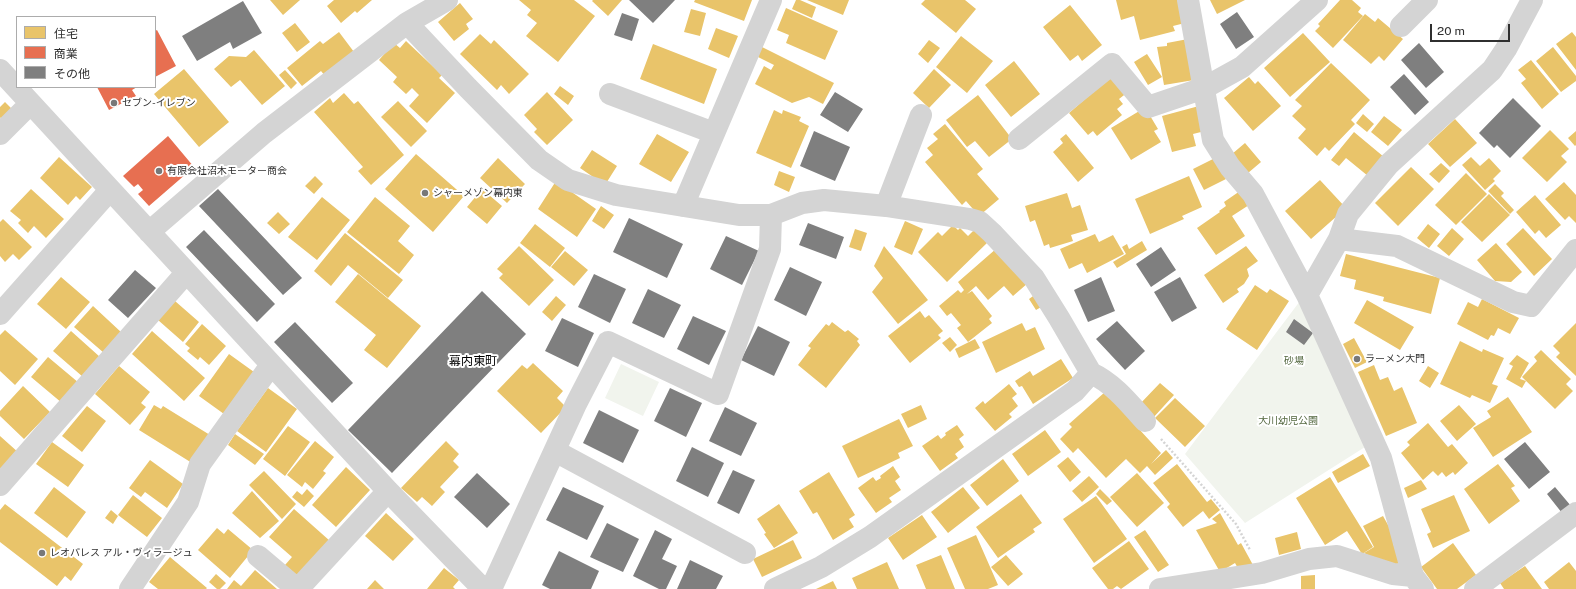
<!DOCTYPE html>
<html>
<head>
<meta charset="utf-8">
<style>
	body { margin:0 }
	#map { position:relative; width:1576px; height:589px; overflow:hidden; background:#fff; font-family:"Public Sans","Noto Sans JP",sans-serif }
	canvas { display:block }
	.legend { position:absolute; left:16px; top:16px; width:140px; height:72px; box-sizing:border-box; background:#fff; border:1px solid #acacac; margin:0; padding:5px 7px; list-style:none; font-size:12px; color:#2f2f2f }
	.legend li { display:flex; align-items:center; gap:8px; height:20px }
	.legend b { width:20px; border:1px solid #acacac }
	.scale { position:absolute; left:1430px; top:24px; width:80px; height:18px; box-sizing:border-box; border:2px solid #2f2f2f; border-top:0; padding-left:5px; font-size:12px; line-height:14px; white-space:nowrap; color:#2f2f2f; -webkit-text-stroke:3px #fff; paint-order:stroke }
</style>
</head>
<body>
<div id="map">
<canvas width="1576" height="589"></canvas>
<ul class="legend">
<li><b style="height:11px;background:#e9c46a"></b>住宅</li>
<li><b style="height:11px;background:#e76f51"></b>商業</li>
<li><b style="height:11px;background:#7f7f7f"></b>その他</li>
</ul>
<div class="scale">20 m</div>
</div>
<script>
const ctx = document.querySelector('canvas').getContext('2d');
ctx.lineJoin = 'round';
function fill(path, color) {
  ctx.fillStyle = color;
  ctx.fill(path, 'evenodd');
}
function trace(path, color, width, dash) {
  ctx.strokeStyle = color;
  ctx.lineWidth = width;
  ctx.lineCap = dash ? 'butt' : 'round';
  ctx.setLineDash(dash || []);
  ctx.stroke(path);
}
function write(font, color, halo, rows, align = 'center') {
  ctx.font = font + ' "Public Sans","Noto Sans JP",sans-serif';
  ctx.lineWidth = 4;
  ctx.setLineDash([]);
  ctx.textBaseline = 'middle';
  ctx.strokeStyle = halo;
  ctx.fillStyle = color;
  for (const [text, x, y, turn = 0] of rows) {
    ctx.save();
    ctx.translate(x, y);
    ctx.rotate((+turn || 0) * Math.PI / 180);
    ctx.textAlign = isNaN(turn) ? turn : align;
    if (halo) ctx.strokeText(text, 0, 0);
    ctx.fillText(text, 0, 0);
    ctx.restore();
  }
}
fill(new Path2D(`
	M1300,301l65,146 -120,76 -60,-69z
	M621,364l38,18 -16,34 -38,-18z`), '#f1f4ed');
fill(new Path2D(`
	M270,0h30l-17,15z
	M334,0h38l-15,13 -2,-2 -14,12 -14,-17z
	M519,0h55l21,16 -37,46 -32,-26 11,-13 -10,-8 4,-5z
	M593,0h29l-14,16 -16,-15z
	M695,0h57l-8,21 -50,-19z
	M796,0h4l16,7 -4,11 -20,-9z
	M807,0h42l-6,15z
	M925,0h40l11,9 -20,24 -35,-29z
	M1116,0h62l7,23 -12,3 2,5 -35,9 -6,-24 -13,4z
	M1210,0h35l-28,14z
	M1340,0h12l9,8 -3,4 5,4 -30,32 -18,-17 5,-5 -2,-2z
	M460,3l13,16 -7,5 3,5 -15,12 -16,-19z
	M1070,5l32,40 -20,16 -4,-6 -8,6 -27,-34z
	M786,8l52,23 -13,29 -39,-17 3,-8 -12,-5z
	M691,9l15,4 -6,23 -16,-4z
	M1365,14l10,8 3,-4 25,21 -19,22 -5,-5 -8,8 -28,-24z
	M295,23l15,19 -13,10 -15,-19z
	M716,28l22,8 -9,22 -21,-9z
	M339,32l15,20 -29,24 -4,-5 -19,15 -15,-18 33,-27 3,3z
	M1572,32l4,5v33l-20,-26z
	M1303,33l27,29 -40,35 -26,-29z
	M480,34l11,10 3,-4 35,34 -20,20 -8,-9 -4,5 -37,-36z
	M961,36l32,25 -26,32 -31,-26z
	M1188,39l6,41 -30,5 -7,-38 10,-1v-3z
	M929,40l11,8 -12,15 -10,-9z
	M406,41l36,34 -3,3 16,15 -28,30 -18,-17 10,-11 -7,-7 -6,6 -13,-12 4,-5 -18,-17 15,-17 6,5z
	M653,44l64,25 -13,35 -64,-25z
	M762,47l72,36 -11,21 -14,-7 -17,6 -37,-19 9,-18 7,4 3,-5 -16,-8z
	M1553,47l23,29v5l-15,11 -25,-31z
	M254,50l31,36 -23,19 -22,-25 -9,7 -17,-18 15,-13 17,1z
	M1147,54l15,23 -14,8 -14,-23z
	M1531,60l28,34 -17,15 -21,-26 5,-4 -8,-9z
	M1014,61l26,33 -29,23 -26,-32z
	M1331,63l39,37 -19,20 4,4 -26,27 -4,-4 -8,9 -19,-18 8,-9 -14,-13 10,-10 -7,-6z
	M184,69l45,53 -30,25 -45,-53z
	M934,69l17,16 -22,23 -16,-15z
	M285,70l12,13 -6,6 -12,-14z
	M1113,75l15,17 -9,7 4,5 -6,5 5,6 -25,21 -4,-5 -5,4 -19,-22z
	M1249,77l6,7 3,-3 23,25 -28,25 -29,-33z
	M560,86l14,10 -6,9 -14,-11z
	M547,92l26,28 -26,25 -13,-13 3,-3 -13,-14z
	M344,93l10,11 4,-3 46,54 -33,30 -13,-14 5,-4 -49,-55 16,-14 3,5z
	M978,95l34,44 -23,18 -14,-16 -8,6 -21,-27z
	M398,101l29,30 -16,16 -30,-30z
	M5,102l7,7 -11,10 -1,-2v-10z
	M1199,106l6,25 -12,3 3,12 -24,6 -10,-36z
	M774,110l8,4 1,-4 18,7 -2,4 10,5 -18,42 -35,-15z
	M1141,110l8,4 9,15 -4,2 7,11 -30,18 -20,-32z
	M1363,114l11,10 -7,8 -11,-9z
	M1384,116l18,14 -14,16 -17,-14z
	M1455,119l22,24 -27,24 -22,-23z
	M945,124l38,45 -6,5 22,25 -20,17 -13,-15 -4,4 -37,-43 8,-7 -6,-7 11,-9 -5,-5z
	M1550,130l19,19 -8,7 6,6 -20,20 -25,-24z
	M1576,131v14l-1,1 -7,-8z
	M1354,132l30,25 -16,19 -22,-18 -7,8 -8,-6z
	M657,134l32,18 -18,30 -32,-18z
	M1066,134l28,34 -16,14 -25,-30 10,-9 -3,-4z
	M1245,143l16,19 -13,11 -16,-19z
	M592,150l25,16 -12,19 -25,-17z
	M416,154l48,42 -31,36 -48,-43z
	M59,157l33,30 -12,13 -4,-4 -8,9 -28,-27z
	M1471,157l9,9 9,-8 12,13 -8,8 2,2 -10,9 -23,-25z
	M498,158l27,26 -18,19 -27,-25z
	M1215,158l11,21 -22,11 -11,-21z
	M1441,163l9,8 -11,12 -10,-9z
	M1411,167l23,22 -36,37 -23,-23z
	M779,171l16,6 -6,15 -15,-7z
	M1466,173l21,21 -31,31 -21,-20z
	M315,176l8,8 -9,10 -9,-8z
	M1189,176l13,31 -20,9 2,3 -34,15 -15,-35z
	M1320,180l26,28 -35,31 -26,-28z
	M556,181l40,28 -19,28 -39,-28z
	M1564,182l12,13v28l-7,-7 -4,4 -20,-21z
	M1495,184l9,9 -3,3 13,14 -4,4 -22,-23z
	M31,189l33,30 -18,19 -12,-12 -6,7 -10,-10 3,-3 -11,-9z
	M482,189l20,17 -15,18 -20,-17z
	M1240,191l9,14 -17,11 13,20 -29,19 -19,-27 23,-16 -1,-1 7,-5 -2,-4z
	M1067,193l5,15 8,-3 8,25 -17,5 2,6 -23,7 -1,-4 -5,2 -9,-26 -5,2 -5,-16z
	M1489,194l21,21 -28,27 -21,-20z
	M1535,195l26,30 -15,13 -7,-8 -4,4 -19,-22z
	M322,197l28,23 -33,40 -29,-23z
	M375,197l35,29 -12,15 16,14 -15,19 -52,-42z
	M601,206l13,9 -10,14 -12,-8z
	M278,212l12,12 -11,10 -12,-11z
	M3,219l29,28 -13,13 -6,-6 -8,8 -5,-6v-34z
	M905,221l18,8 -11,26 -18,-8z
	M535,224l30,24 -15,19 -30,-24z
	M1428,224l12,10 -11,14 -12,-10z
	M953,225l5,5 2,-2 8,8 7,-7 13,13 -41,40 -29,-30 20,-20 4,4z
	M1452,228l12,11 -15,17 -12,-10z
	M1523,228l29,31 -18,17 -28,-32z
	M855,229l12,4 -6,18 -12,-4z
	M345,233l58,47 -15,18 -40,-33 -17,21 -17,-15z
	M1095,234l4,8 14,-7 11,19 -37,19 -5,-10 -13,6 -9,-20z
	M1142,241l5,9 -30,18 -4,-6 13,-8 -4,-7 5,-3 2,5z
	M1496,243l26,29 -11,10 -16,-1 -18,-21z
	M519,246l35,34 -25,26 -30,-28 4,-4 -6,-5z
	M884,246l44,54 -30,24 -26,-32 11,-14 -9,-12z
	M1246,246l12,15 -11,8 2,7 -5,8 -7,5 2,3 -16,11 -19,-28z
	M997,248l31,35 -15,13 -9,-10 -16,14 -12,-14 -9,8 5,-3 20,25 -3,3 3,4 -24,19 -11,-14 4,-3 -10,-12 -4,3 -8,-10 19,-16 3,3 3,-3 -6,-8z
	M565,251l23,19 -14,16 -23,-19z
	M1346,254l94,24 -9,36 -48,-13 1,-4 -30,-8 2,-9 -16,-4z
	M358,274l63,52 -34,42 -23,-18 12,-15 -41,-33z
	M61,277l29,25 -24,27 -29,-25z
	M1255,285l12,8 3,-4 19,12 -32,49 -31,-21z
	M1036,294l7,12 -7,4 -7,-11z
	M556,296l10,9 -14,16 -10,-9z
	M1482,299l37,19 -9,16 -12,-6 -4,8 -3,-1 -3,5 -31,-16 11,-22 10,5z
	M1367,300l47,27 -14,23 -46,-27z
	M175,301l24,21 -16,20 -25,-22z
	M93,306l29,27 -18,20 -30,-26z
	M920,311l5,7 4,-3 14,16 -5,4 3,3 -31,25 -22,-27z
	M832,322l13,10 3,-2 11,9 -2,2 3,4 -34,43 -28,-23 13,-17 -3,-2 18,-22 3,2z
	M1022,323l4,8 9,-4 10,22 -49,24 -14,-31z
	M1576,323v53l-20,-19 4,-4 -7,-7z
	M202,324l24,22 -17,19 -9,-8 -2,3 -11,-9 3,-3 -5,-4z
	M5,330l33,29 -23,26 -15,-14v-36z
	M71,331l29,26 -17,20 -30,-26z
	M152,331l53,47 -21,23 -52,-47z
	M950,337l7,8 -7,7 -8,-9z
	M1354,338l13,24 -12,6 -12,-24z
	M975,339l5,9 -21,10 -4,-9z
	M1460,341l22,11 1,-3 21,9 -12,26 6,2 -8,17 -18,-8 -2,3 -30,-14z
	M1541,350l30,29 -5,5 7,7 -18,18 -33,-32 15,-16 -3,-4z
	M229,354l25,18 -30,42 -25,-18z
	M1517,355l12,8 -9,16 6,2 -4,7 -16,-9 7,-13 -4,-2z
	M48,357l31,26 -17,20 -31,-26z
	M1061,359l12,19 -40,26 -11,-18 -3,1 -4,-6 15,-10 3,5z
	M533,363l30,28 -6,7 9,9 -25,26 -44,-42 25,-26 5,4z
	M1374,365l6,15 8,-3 6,14 8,-4 15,36 -31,13 -28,-64z
	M119,366l31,26 -9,11 5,4 -16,18 -35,-31z
	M1428,366l11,7 -9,15 -11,-7z
	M1160,383l14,12 -22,24 -14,-13z
	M1009,384l8,10 -5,4 6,8 -9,8 3,3 -17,14 -20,-23 8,-7 2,3z
	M23,386l27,26 -26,27 -24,-23v-5z
	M268,388l29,21 -31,43 -29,-21z
	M1105,392l56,61 -10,11 15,-14 7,8 -18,17 -8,-9 -7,7 -14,-14 -20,19 -28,-30 -5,5 -13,-14 12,-12 -3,-3z
	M1508,397l24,35 -39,25 -20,-29 18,-11 -4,-6z
	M1175,398l30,28 -20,21 -30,-29z
	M154,405l7,4 2,-3 47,29 -18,28 -53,-33z
	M921,405l6,14 -19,9 -7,-14z
	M1459,405l17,19 -19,17 -17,-20z
	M87,406l19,15 -24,31 -20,-16z
	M899,419l14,27 -15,7 2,5 -42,20 -16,-32z
	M1428,423l20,24 4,-3 16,19 -13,12 -2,-3 -7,5 -4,-5 -4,4 -5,-5 -10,9 -22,-27 9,-8 -3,-3z
	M957,425l7,10 -5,4 5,8 -9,7 3,4 -18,13 -18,-25 16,-11 3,4 5,-4 -1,-2z
	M288,426l22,16 -25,34 -22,-17z
	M1045,430l16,22 -33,24 -16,-22z
	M235,434l29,20 -9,11 -27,-20z
	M0,436l19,17 -19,21z
	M315,441l19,16 -11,14 3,2 -13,16 -8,-7 -3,5 -15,-12z
	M446,441l13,13 -6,7 6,6 -19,20 5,5 -13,14 -10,-9 -5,5 -16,-14z
	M52,442l32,23 -16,22 -32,-23z
	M1363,454l7,12 -32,17 -6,-11z
	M1068,457l13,15 -11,10 -13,-16z
	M1003,459l16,22 -32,25 -17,-21z
	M150,460l33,24 -16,24 -22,-16 -4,5 -12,-9z
	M1177,464l30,38 4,-3 9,11 -11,9 -6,-8 -20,16 -16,-20 3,-3 -17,-21z
	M1498,464l17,22 -4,2 9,13 -31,23 -25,-35z
	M893,466l7,11 -5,4 6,9 -12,8 3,4 -16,11 -18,-25 15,-11 3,4 5,-3 -1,-2z
	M346,467l24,23 -34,37 -24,-22z
	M264,471l32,33 -14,15 -33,-34z
	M829,472l26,43 -6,4 5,8 -21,13 -16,-28 -4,2 -14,-23z
	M1137,473l27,30 -27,24 -27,-30z
	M1089,476l10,11 -17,15 -10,-11z
	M1330,477l43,70 -11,7 -15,-23 -22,14 -29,-47z
	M1421,480l6,9 -19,9 -4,-10z
	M54,487l32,25 -19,26 -33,-25z
	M963,487l17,21 -32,25 -17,-21z
	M307,489l7,7 -10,11 -12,-10 5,-6 5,4z
	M1100,489l12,12 -5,4 -11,-11z
	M252,491l27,30 -19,17 -28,-25z
	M1021,494l21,29 -9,6 2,3 -37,26 -22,-31z
	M133,495l29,23 -15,19 -29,-22z
	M1454,495l16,36 -37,17 -6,-14 4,-2 -10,-23z
	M1096,496l31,43 -33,24 -31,-44z
	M5,504l78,60 -12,17 -6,-5 -8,10 -57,-44v-32z
	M779,504l19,29 -24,15 -10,-14 2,-1 -9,-14z
	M294,509l36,32 -31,36 -14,-12 7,-8 -23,-20z
	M111,510l7,6 -5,8 -8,-6z
	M386,513l28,26 -21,22 -28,-25z
	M1220,513l18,32 3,-2 12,22 -13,7 -5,-9 -15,9 -24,-42 21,-7 -5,-4z
	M922,515l15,22 -34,23 -15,-22z
	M1383,516l14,25 -4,3 10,17 -12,6 -27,-14 10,-6 -11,-21z
	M217,528l7,6 4,-5 25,21 -23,28 -32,-28z
	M1145,530l24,35 -11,7 -24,-35z
	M1297,532l4,17 -22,6 -4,-17z
	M976,535l22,50 -10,4h-23l-18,-41z
	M793,540l9,18 -40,19 -9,-18z
	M1129,541l20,28 -28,20 -4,-3 -4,3h-5l-16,-21z
	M1453,543l23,32 -19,14h-20l-16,-22z
	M941,555l14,34h-29l-10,-24z
	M1006,555l17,19 -15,12 -17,-19z
	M170,557l37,31 -1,1h-48l-9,-7z
	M887,562l12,27h-42l-5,-11z
	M1569,562l7,9v18h-27l-5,-7z
	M1525,566l17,23h-38l-4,-6z
	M444,568l15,12 -6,7 2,2h-28z
	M255,570l22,19h-50l7,-9 7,6z
	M216,574l10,9 -6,6h-3l-8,-7z
	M1315,575v14h-14v-13z
	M375,580l9,9h-17z
	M833,581l4,8h-21z`), '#e9c46a');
fill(new Path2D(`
	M157,30l19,36 -21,11v-46z
	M97,87h40l-5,3 4,6 -27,14z
	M168,136l26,31 -45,39 -11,-12 5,-4 -5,-6 -4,3 -11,-11z`), '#e76f51');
fill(new Path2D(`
	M629,0h46l-22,23z
	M243,1l19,32 -29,16 -3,-7 -33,19 -15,-25z
	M1237,12l17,25 -18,12 -16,-25z
	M622,13l17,6 -7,22 -18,-6z
	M1419,43l25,29 -18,16 -25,-28z
	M1404,74l25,28 -14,13 -25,-28z
	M835,92l28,17 -15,23 -28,-17z
	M1513,98l28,28 -31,32 -13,-13 -3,3 -15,-15z
	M814,131l36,16 -15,34 -35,-15z
	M218,189l84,89 -19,17 -84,-89z
	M629,218l54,26 -16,34 -54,-26z
	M808,223l36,14 -8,22 -37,-14z
	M204,230l71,74 -18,18 -71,-75z
	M726,236l33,15 -17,34 -32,-16z
	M1161,247l15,23 -25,17 -15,-23z
	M790,267l32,15 -16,34 -32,-16z
	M135,270l21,18 -28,30 -20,-18z
	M594,274l32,15 -16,34 -32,-16z
	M1101,277l14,34 -27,11 -14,-32z
	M1180,277l17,31 -25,14 -18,-30z
	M648,289l33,16 -17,33 -32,-15z
	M482,291l44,43 -134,139 -44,-43z
	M693,316l33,15 -17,34 -32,-16z
	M562,318l32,15 -16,34 -33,-16z
	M1294,319l19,14 -9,12 -18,-13z
	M1117,321l28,30 -20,19 -29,-31z
	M295,322l58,61 -21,20 -58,-61z
	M758,326l32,16 -16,34 -33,-16z
	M670,388l32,15 -16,34 -32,-16z
	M725,407l32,16 -16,33 -32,-15z
	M599,410l40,20 -16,33 -40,-20z
	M1525,442l25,30 -21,17 -25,-30z
	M692,447l32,16 -16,34 -32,-16z
	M733,470l22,10 -16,34 -22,-11z
	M477,473l33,31 -23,24 -33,-31z
	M563,487l41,19 -17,34 -41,-20z
	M1555,487l16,19 -9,7 -15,-19z
	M607,523l32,16 -16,33 -33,-15z
	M655,530l17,9 -10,20 15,7 -11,23h-7l-26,-13z
	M559,551l40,20 -8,18h-41l-8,-4z
	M690,560l33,16 -7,13h-39z`), '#7f7f7f');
trace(new Path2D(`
	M1161,439l75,85 14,26`), '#d4d4d4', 2.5, [2, 2]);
trace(new Path2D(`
	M1188,0l25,140 17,27 23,27 54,101 74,163 32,118
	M407,23l61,65 71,72 29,20 48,15 123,20h32l31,-12 22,-3 62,6 84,13 10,3 12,11 42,45 25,40 32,55
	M1401,26l26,-26
	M0,70l388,421 90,93 11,5
	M610,94l104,39
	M0,134l30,-30
	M1019,139l93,-75 36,43 56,-19 38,-21 75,-67
	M683,206l88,-206
	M886,206l35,-91
	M149,232l115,-99 143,-110 40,-23
	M1339,239l9,-25 41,-50 103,-94 14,-21 26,-49
	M1307,295l32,-56 58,7 116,56 18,4 45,-56
	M0,314l110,-124
	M555,451l190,102
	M0,485l186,-212
	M258,556l39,33
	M130,589l58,-87 12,-38 71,-99
	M298,589l90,-98
	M491,589l85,-185 32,-62 110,52 52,-145 1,-34
	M775,589l46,-22 49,-30 205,-146 16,-18c22,10 38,30 54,48
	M1160,589l102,-16 47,-14 28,-3 56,18 20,2 10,13
	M1475,589l101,-76`), '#d4d4d4', 22);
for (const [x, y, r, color] of [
	[114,103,4,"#787878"],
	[159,171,4,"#787878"],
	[425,193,4,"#787878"],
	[1357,359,4,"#787878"],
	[42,553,4,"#787878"]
]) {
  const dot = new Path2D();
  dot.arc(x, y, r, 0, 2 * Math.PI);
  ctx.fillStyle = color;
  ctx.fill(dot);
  trace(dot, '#fff', 1.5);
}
write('10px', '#2f2f2f', '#fff', [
	["セブン-イレブン",122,103],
	["有限会社沼木モーター商会",167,171],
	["シャーメゾン幕内東",433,193],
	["ラーメン大門",1365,359],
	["レオパレス アル・ヴィラージュ",50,553]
], 'left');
write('10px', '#53673f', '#fff', [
	["砂場",1294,361],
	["大川幼児公園",1288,421]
]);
write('12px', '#000', '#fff', [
	["幕内東町",473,361]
]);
</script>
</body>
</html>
